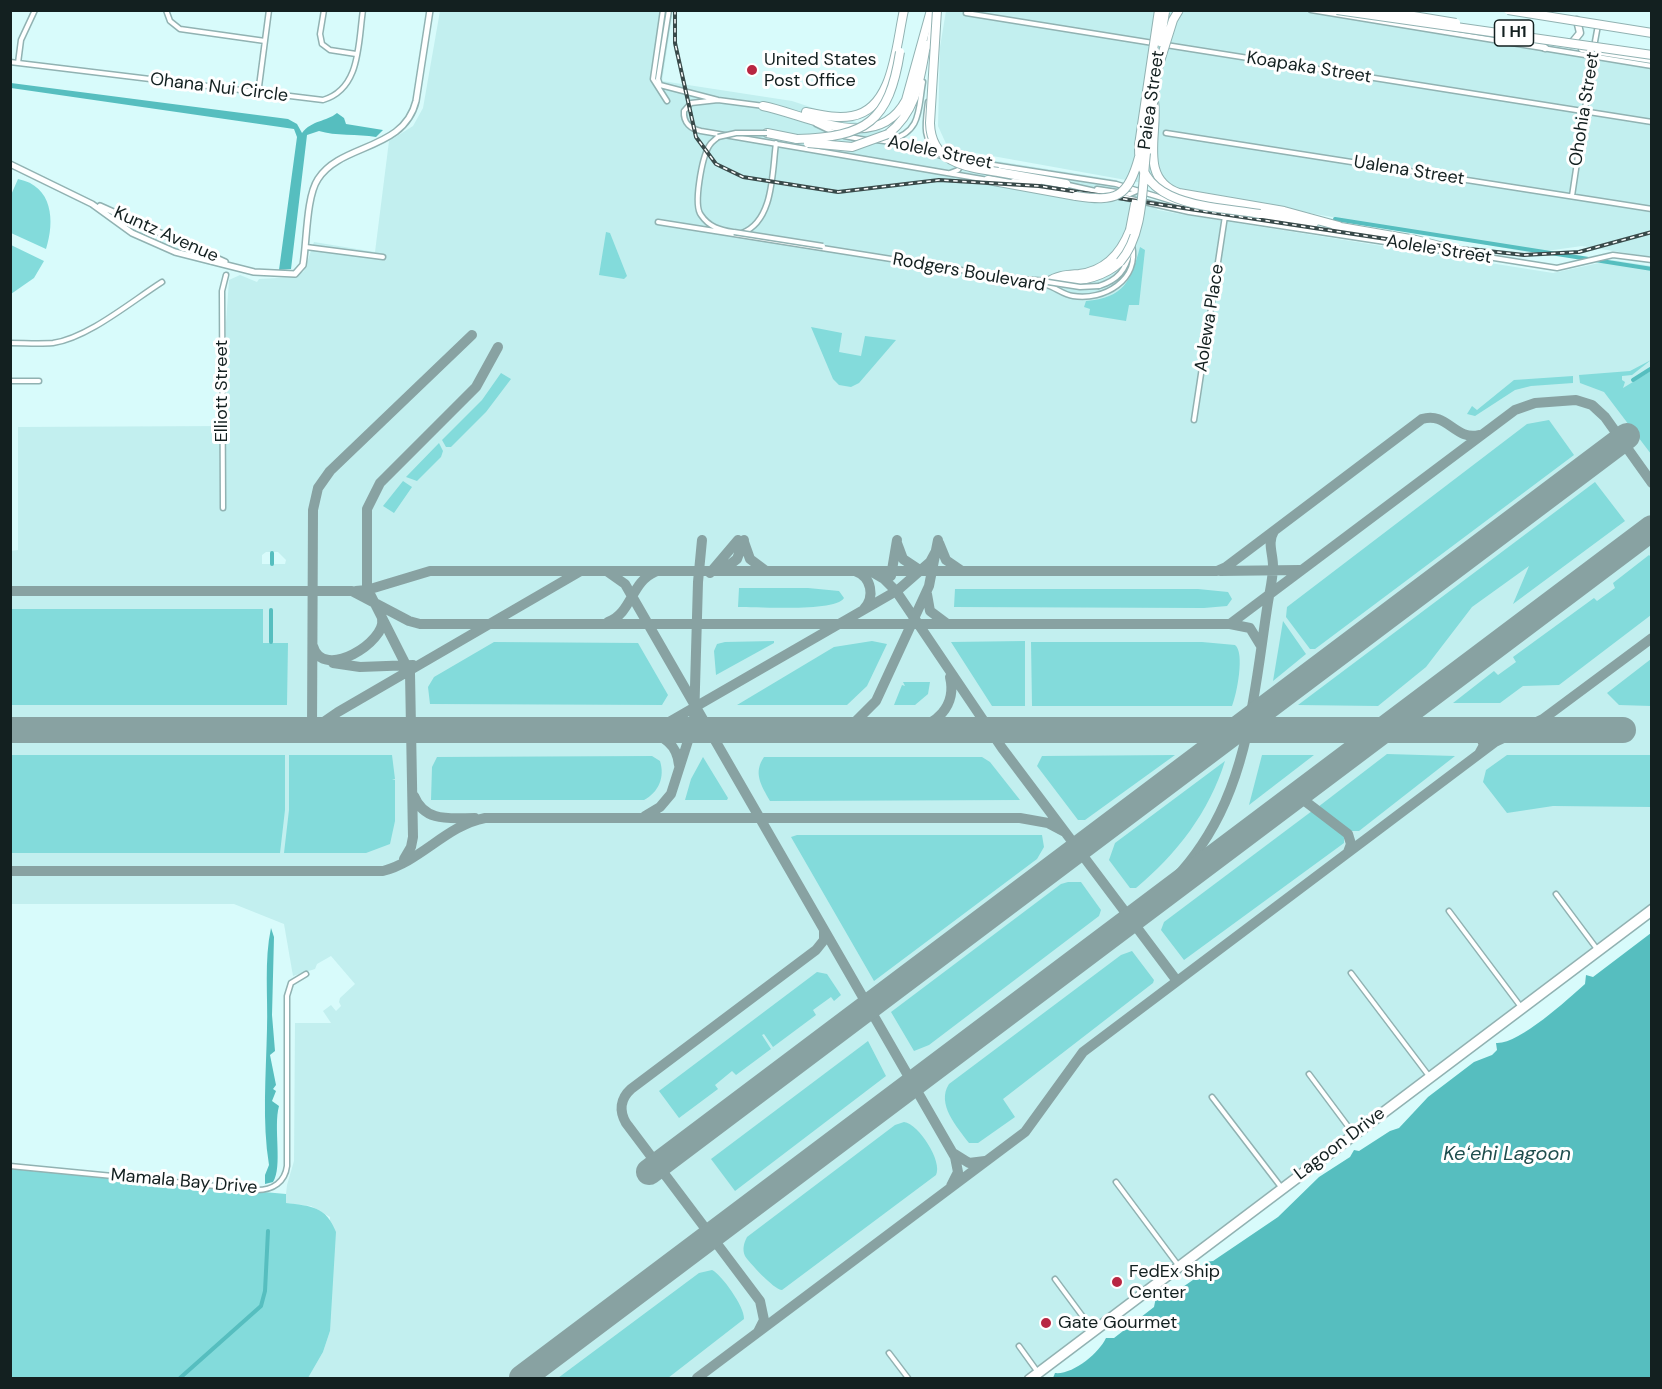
<!DOCTYPE html>
<html>
<head>
<meta charset="utf-8">
<style>
	body { margin:0 }
	#map { position:relative; width:1662px; height:1389px; overflow:hidden; background:#d8fbfb; font-family:"DM Sans",sans-serif }
	canvas { display:block }
	.frame { position:absolute; inset:0; border:12px solid #132020; pointer-events:none }
</style>
</head>
<body>
<div id="map">
<canvas width="1662" height="1389"></canvas>
<div class="frame"></div>
</div>
<script>
const ctx = document.querySelector('canvas').getContext('2d');
ctx.lineJoin = 'round';
function fill(path, color) {
  ctx.fillStyle = color;
  ctx.fill(path, 'evenodd');
}
function trace(path, color, width, dash) {
  ctx.strokeStyle = color;
  ctx.lineWidth = width;
  ctx.lineCap = dash ? 'butt' : 'round';
  ctx.setLineDash(dash || []);
  ctx.stroke(path);
}
function write(font, color, halo, rows, align = 'center') {
  ctx.font = font + ' "DM Sans",sans-serif';
  ctx.lineWidth = 6;
  ctx.setLineDash([]);
  ctx.textBaseline = 'middle';
  ctx.strokeStyle = halo;
  ctx.fillStyle = color;
  for (const [text, x, y, turn = 0] of rows) {
    ctx.save();
    ctx.translate(x, y);
    ctx.rotate((+turn || 0) * Math.PI / 180);
    ctx.textAlign = isNaN(turn) ? turn : align;
    if (halo) ctx.strokeText(text, 0, 0);
    ctx.fillText(text, 0, 0);
    ctx.restore();
  }
}
fill(new Path2D(`
	M440,11h233l-11,70 130,20 160,53 165,26 41,30 22,4 373,59 60,-13 38,6v637l-629,475h-714l15,-26 7,-21v-114l-19,-11 -26,-3 2,-18 7,-24 1,-138h36l-8,-12 8,-6 5,6 5,-5 -2,-4 1,-4 15,-14 -24,-28 -14,8 -2,5 -22,7 -9,-52 -50,-20h-223l-1,-353 8,-1v-123l208,-1v-103l3,-43 11,-5 17,7 2,-3 36,-2 9,-6 10,-29 61,10 14,-111 24,-15 10,-18zM266,552h12l8,8 -1,4h-23v-9z
	M946,11h393l312,53v193l-69,-11 -50,7 -584,-105 -10,-22 2,-79z`), '#c2efef');
fill(new Path2D(`
	M18,179c35,7 37,42 28,70l-35,-16v-38z
	M606,232l4,1 17,43 -3,3 -25,-4z
	M11,245l33,16 -10,17 -23,16z
	M1140,247l5,3 -6,55h-10l-3,16 -37,-6 1,-6 -6,-2 2,-6c38,-3 45,-20 54,-54z
	M811,327l31,6 -3,19 22,4 4,-20 31,4 -37,43 -8,4 -12,-2 -6,-6z
	M1651,360l-19,15 -10,1v4l3,2 -2,6 28,-17v83l-47,-62 -24,-9 -1,-8 51,-4z
	M501,373l10,6 -25,33 -35,35h-5l-4,-7 40,-40z
	M1573,376v7l-42,3 -16,4 -40,26 -8,-2 5,-8 5,4 37,-30z
	M1549,420l25,35 -259,194h-5l-24,-32 1,-10 240,-183z
	M439,443l4,8 -2,6 -24,24 -11,-4z
	M403,481l9,6 -18,26 -11,-7z
	M1595,482l30,39 -112,83 16,-38 -57,41 -46,60 -48,39 -80,-1z
	M1649,555l3,3 -1,57 -92,70 -36,1 -23,17h-47l41,-32 4,4 18,-13 -3,-5 81,-59 3,3 18,-13 -2,-5z
	M739,588h69l31,3 5,7c-8,14 -87,9 -106,9z
	M955,589h243l30,3 4,7 -5,7 -23,2 -250,-1z
	M11,609h252v34h25l-1,62h-276z
	M1283,621l23,33 -33,27z
	M774,641v2l-58,32 -2,-24 3,-7 8,-2z
	M872,641l15,3 -20,42 -20,19h-110l97,-58z
	M1025,641v65h-33l-41,-64z
	M494,642l144,1 30,52 -6,10 -232,-1 -2,-17 6,-10z
	M1031,642h171l33,3c10,7 2,49 -3,61h-200z
	M1651,659v47l-32,-1 -12,-12z
	M903,682h27l-2,12 -13,11h-21l8,-20 3,1z
	M1387,754l68,2 -96,75h-10l-31,-24z
	M11,755h274v55l-5,43h-269z
	M289,755h103l3,24 -3,1h3v41l-5,23 -24,9h-82l5,-43z
	M1175,755l-90,65h-7l-41,-54 5,-10z
	M1262,755h52l-65,50z
	M1507,755h144v52l-98,-1 -46,7 -24,-31 3,-12z
	M652,756l8,5c5,16 -1,31 -16,39h-213l1,-33 5,-10z
	M703,757l25,41 -1,2h-42l6,-21z
	M764,757h218l8,5 30,38 -250,1c-9,-16 -17,-28 -6,-44z
	M1225,761c-16,51 -48,93 -89,127h-6l-21,-28 6,-17z
	M1312,811l32,24v8l-160,117 -23,-30 3,-8z
	M797,835h245l2,12 -7,12 -163,122 -83,-144z
	M1068,882h13l20,28 -2,6 -170,129 -15,6 -23,-39 170,-128z
	M1132,951l22,29 -1,3 -150,116 12,18 -37,26h-9c-12,-16 -33,-39 -20,-59l172,-129z
	M817,972l10,2 14,21 -7,6 -3,-4 -18,13 3,5 -43,32 -9,-13 -2,1 9,14 -35,26 -4,-4 -17,14 3,4 -39,29 -20,-27z
	M868,1041l18,35 -151,115 -24,-32z
	M904,1122c15,2 39,40 32,53l-154,115c-8,0 -34,-29 -37,-34 -3,-7 -1,-13 2,-19l148,-112z
	M10,1169l276,25v9c25,3 40,3 50,29l-6,99 -7,21 -15,26h-297z
	M712,1270c9,4 33,37 32,49l-76,59h-110l141,-105z`), '#83dbdb');
fill(new Path2D(`
	M11,83l277,36 9,5 5,9c10,-13 24,-11 35,-20l7,5 2,6 37,6 -7,7c-18,-3 -41,-1 -57,-6l-12,4 -16,134 -12,1 18,-133 -3,-8 -283,-41z
	M271,928l3,9 -2,78 3,36 -5,4 6,30 -3,4 3,2 -4,10 7,5c-6,21 4,61 -6,76l-8,2v-9l4,-10c-7,-43 -3,-90 -2,-136 1,-32 -3,-69 4,-101z
	M1651,933v445h-598l2,-5c18,2 44,-20 51,-35h8l40,-31 2,-10 11,1 36,-25 1,-11 9,-1 65,-44 41,-40 31,-20 4,-7 5,1 31,-20 9,-3 29,-31 46,-35 18,-7 5,-5 -1,-7c22,2 71,-43 89,-59l1,-9 7,2z`), '#56bebf');
trace(new Path2D(`
	M1335,219l317,50
	M1633,380l19,-12
	M272,553v11
	M271,642v-32
	M180,1378l81,-72 4,-15 3,-60`), '#56bebf', 4);
trace(new Path2D(`
	M744,542l6,17 16,12
	M897,543l6,16 18,12
	M939,543l7,17 16,11
	M723,570l14,-11 7,-19
	M855,571c17,6 20,26 9,38
	M1220,571l80,-1
	M608,572l17,12 330,573 3,15 -7,14
	M872,572l12,7 12,12 106,157 175,233
	M710,573l28,-33
	M891,576l6,-36
	M10,591h342l57,30 11,3h810l285,-214 20,-7 41,-3 16,5 13,12 47,66
	M356,591l11,-1 63,-19h787l9,-4 196,-148c25,-8 33,22 57,16
	M927,594l3,17 16,12
	M608,622c24,-9 23,-40 47,-50
	M1230,624l20,4 11,18
	M313,646c10,36 74,-5 69,-27
	M333,663l27,4 53,-2
	M312,730l1,-220 5,-22 12,-17 142,-136
	M312,730l26,-18 241,-140
	M638,730l17,-2 14,-6 229,-132 32,-28 7,-13
	M823,730l32,-8 21,-21 53,-115 9,-46
	M909,730c27,-4 48,-24 41,-53
	M1449,730l22,1 8,3 5,11 -5,9
	M644,731c20,5 33,13 35,34
	M1297,795l51,39 3,10 -3,8
	M414,796c11,27 37,22 61,22
	M645,816l15,-9 11,-13 23,-72 4,-140 4,-42
	M404,859l7,-12 2,-10 -3,-164 -43,-85v-79l13,-26 96,-96 22,-40
	M10,871h373c37,-9 64,-46 102,-53h535l28,5 17,9
	M1140,913c22,-21 44,-41 61,-67 49,-71 54,-161 67,-244 2,-12 5,-24 5,-36 0,-13 -6,-23 1,-35
	M953,1153l16,10 16,-2
	M758,1332l6,-12 -4,-19 -134,-178c-7,-12 -6,-24 5,-34l185,-139 8,-10v-10
	M697,1378l328,-246 58,-80 412,-310 48,-23 109,-81`), '#88a2a2', 10);
trace(new Path2D(`
	M10,730h1613
	M649,1172l978,-736
	M522,1378l1130,-850`), '#88a2a2', 26);
const minor = new Path2D(`
	M166,10l4,11 10,8 85,12
	M324,10l-4,24 2,10 8,6 26,4
	M663,10l-10,69 14,22
	M669,10l-11,69 2,6 58,15 46,6
	M1311,10l341,56
	M966,13l187,30
	M1166,45l486,77
	M1594,47l4,-22
	M928,48l5,-31
	M10,62l313,38c38,-11 35,-57 40,-90
	M18,63l3,-23 14,-30
	M258,94l11,-84
	M718,100l-27,3 -7,8c-1,12 7,18 17,20l287,49
	M928,102c-3,23 -6,37 11,53
	M816,124l21,10
	M1166,133l486,76
	M844,136l22,4
	M718,137c-3,3 -7,5 -9,9 -7,12 -16,59 -8,69 8,12 19,15 32,17
	M876,140l32,4 36,13
	M890,140c32,-8 28,-31 33,-58
	M955,159l161,25 66,20
	M950,173l8,-3 4,-6
	M1013,181l26,2
	M1064,184l125,28 255,39
	M1097,189l33,5 9,-4
	M1572,196l21,-141
	M1201,209l21,6
	M658,222l372,59
	M742,233c32,-12 30,-61 34,-90
	M306,247l77,10
	M1475,255l82,13 56,-13 39,5
	M1047,285c9,3 17,10 26,11 31,5 67,-16 59,-51
	M1099,286c19,-6 27,-16 31,-35
	M10,343c14,0 29,1 43,0 35,-5 79,-42 109,-61
	M10,381h29
	M1194,420l31,-204
	M223,508l-1,-217 4,-16
	M1556,894l41,55
	M1449,911l72,96
	M1351,973l78,103
	M1309,1074l44,59
	M1212,1097l69,90
	M10,1166l247,24c16,0 28,-8 30,-24v-170l4,-13 15,-9
	M1116,1182l62,83
	M1055,1279l37,50
	M1019,1346l18,25
	M889,1353l19,25`);
const tertiary = new Path2D(`
	M10,164l82,40 40,29 43,19 79,20 41,2 8,-9c4,-23 3,-68 15,-86 23,-36 86,-28 98,-78l14,-91
	M100,206l125,56
	M1028,1378l624,-471
	M1035,1378l617,-465`);
const primary = new Path2D(`
	M1532,40l13,8
	M1571,44l9,-11 -3,-13
	M1582,49l70,11`);
const motorway = new Path2D(`
	M1154,101c5,31 -16,78 25,92l105,18 55,15
	M1153,105l4,-34
	M763,106c45,9 114,49 143,-6l25,-90
	M806,112c15,3 31,7 46,4 42,-7 44,-72 52,-106
	M767,133l30,6
	M888,134c29,-23 32,-55 38,-89
	M1146,153l3,-21
	M998,172l68,12
	M988,180l88,16
	M1260,214l54,9
	M1335,226l81,14 59,15
	M1029,281c30,3 68,3 91,-19
	M1048,282c9,-7 20,-7 31,-8 26,-3 42,-21 51,-44`);
trace(minor, '#91b2b2', 7);
trace(tertiary, '#91b2b2', 8);
trace(primary, '#91b2b2', 9);
trace(motorway, '#91b2b2', 10);
trace(minor, '#fff', 4);
trace(tertiary, '#fff', 5);
trace(primary, '#fff', 6);
trace(motorway, '#fff', 8);
const rail = new Path2D(`
	M675,10v33l21,94 20,27 27,13 95,15 101,-12 100,6 367,56 118,13 55,-3 73,-20`);
trace(rail, '#394a4a', 4);
trace(rail, '#fff', 1.5, [4.5]);
const minorBridge = new Path2D(`
	M718,137l18,-4h31
	M734,232l89,14
	M1048,282l32,5 19,-1`);
const motorwayBridge = new Path2D(`
	M937,10l-7,113c1,40 36,44 68,49
	M1159,10l-20,135c-3,63 76,61 121,69
	M1337,10l315,45
	M1377,10l79,13
	M1508,10l144,23
	M1160,42l5,-30
	M1157,71l16,-51 6,-10
	M797,139c69,-2 92,-17 103,-87
	M1144,140l10,-41
	M808,143l44,4 36,-13
	M1076,196c40,6 52,2 63,-39
	M1130,230l5,-26
	M1120,262c24,-27 22,-75 26,-109`);
trace(minorBridge, '#91b2b2', 7, []);
trace(motorwayBridge, '#91b2b2', 10, []);
trace(minorBridge, '#fff', 4);
trace(motorwayBridge, '#fff', 8);
for (const [x, y, r, color] of [
	[752,70,6,"#b82642"],
	[1117,1282,6,"#b82642"],
	[1046,1323,6,"#b82642"]
]) {
  const dot = new Path2D();
  dot.arc(x, y, r, 0, 2 * Math.PI);
  ctx.fillStyle = color;
  ctx.fill(dot);
  trace(dot, '#fff', 2);
}
for (const [x, y, w] of [
	[1514,33,39]
]) {
  const box = new Path2D();
  box.roundRect(x - w / 2, y - 13, w, 26, 4.5);
  ctx.fillStyle = '#fff';
  ctx.fill(box);
  trace(box, '#132020', 1.5);
}
write('bold 16px', '#132020', null, [
	["I H1",1514,33]
]);
write('18px', '#132020', '#fff', [
	["United States",764,60],
	["Post Office",764,81],
	["FedEx Ship",1129,1272],
	["Center",1129,1293],
	["Gate Gourmet",1058,1323]
], 'left');
write('18px', '#132020', '#fff', [
	["Koapaka Street",1309,68,9],
	["Ohana Nui Circle",219,88,7],
	["Paiea Street",1152,100,-82],
	["Ohohia Street",1585,109,-81],
	["Aolele Street",940,153,12],
	["Ualena Street",1409,171,9],
	["Kuntz Avenue",166,235,24],
	["Aolele Street",1439,250,9],
	["Rodgers Boulevard",969,273,10],
	["Aolewa Place",1210,318,-81],
	["Elliott Street",222,391,-90],
	["Lagoon Drive",1340,1144,-37],
	["Mamala Bay Drive",184,1182,5]
]);
write('italic 20px', '#1f4e4e', '#fff', [
	["Keʻehi Lagoon",1507,1155]
]);
</script>
</body>
</html>
